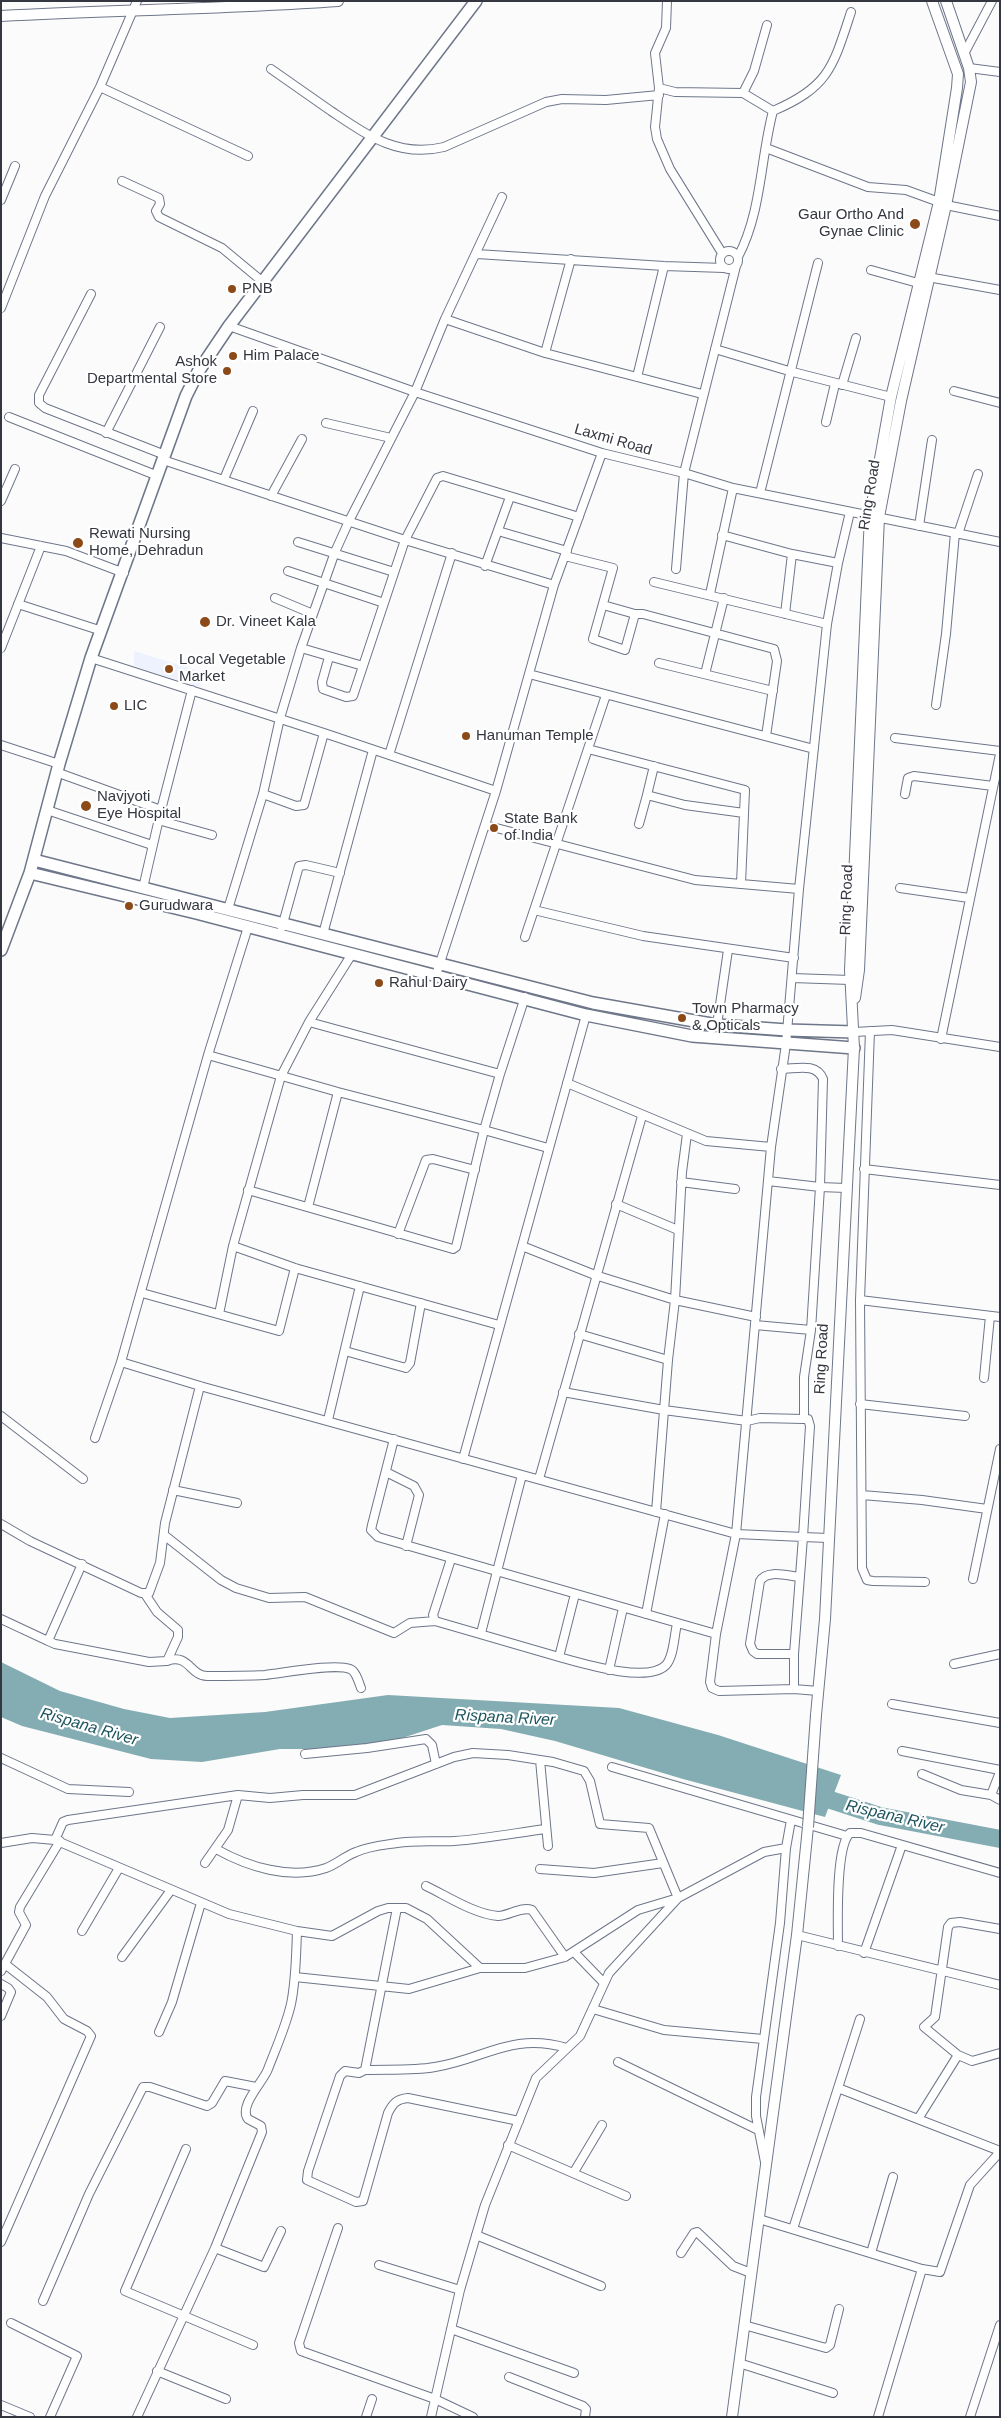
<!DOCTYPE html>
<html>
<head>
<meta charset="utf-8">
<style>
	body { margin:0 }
	#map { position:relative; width:1001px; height:2418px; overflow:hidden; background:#fbfbfb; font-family:Arial,sans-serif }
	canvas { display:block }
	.frame { position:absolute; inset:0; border:2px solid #343740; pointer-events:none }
</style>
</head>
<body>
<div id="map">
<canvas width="1001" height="2418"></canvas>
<div class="frame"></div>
</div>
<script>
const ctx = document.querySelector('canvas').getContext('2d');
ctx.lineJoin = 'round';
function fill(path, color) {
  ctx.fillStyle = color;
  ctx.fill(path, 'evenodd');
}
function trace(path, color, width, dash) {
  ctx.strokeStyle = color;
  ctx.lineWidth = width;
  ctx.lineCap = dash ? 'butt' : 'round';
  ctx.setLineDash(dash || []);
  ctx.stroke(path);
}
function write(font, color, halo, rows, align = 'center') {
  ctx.font = font + ' Arial,sans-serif';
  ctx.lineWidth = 4.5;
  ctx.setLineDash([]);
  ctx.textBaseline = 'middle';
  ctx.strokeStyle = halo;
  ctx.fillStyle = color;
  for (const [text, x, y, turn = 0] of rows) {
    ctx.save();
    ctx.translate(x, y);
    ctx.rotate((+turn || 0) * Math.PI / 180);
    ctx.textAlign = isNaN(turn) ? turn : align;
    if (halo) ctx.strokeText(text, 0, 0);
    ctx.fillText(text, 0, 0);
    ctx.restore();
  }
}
fill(new Path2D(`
	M134,651l71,22 -5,14 -66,-21z`), '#edf2fe');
fill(new Path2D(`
	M1,1662l59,29 64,18 46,9 95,-6 123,-17 231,13 99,27 123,40 -16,42 -142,-38 -128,-38 -54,-12 -59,-4 -55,18 -73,6h-34l-78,13 -51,-3 -129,-33 -21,-9z`), '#84acb3');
trace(new Path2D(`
	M809,1793l71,23 120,23`), '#84acb3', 18);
const minor = new Path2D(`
	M667,1l-1,27 -11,25 4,35 -4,39 2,12 13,30 52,84
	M964,54l28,-53
	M969,68l31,4
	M271,69c20,14 40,28 60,42 36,24 67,47 113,36l102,-45 16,-3 44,1 53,-5
	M100,87l148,69
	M659,88l16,4 68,1 30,18c56,-24 60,-44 78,-99
	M743,93l11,-22 13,-46
	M766,148l102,39 38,3 33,12
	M122,181l37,17 1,6 -4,7 3,6 63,31 41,34
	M1,200l14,-34
	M946,205l54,11
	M720 260a9 9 0 1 1 18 0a9 9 0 1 1-18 0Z
	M477,254l187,12 60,2
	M738,257c24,-46 22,-97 35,-146
	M871,270l47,13
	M928,277l72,13
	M91,294l-52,101v8l6,5 120,47
	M1,308l44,-112 55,-109 37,-86
	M445,319l100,34 157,41
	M229,326l186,66 187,61 82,20 49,15 267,54
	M715,349l74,22 102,26
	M545,353l26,-94
	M637,377l27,-111
	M842,385l14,-47
	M954,391l46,12
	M9,417l149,59
	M826,422l9,-38
	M326,423l65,15
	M106,433l54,-106
	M163,460l242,80 149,45
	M224,479l29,-68
	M760,493l58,-230
	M271,496l31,-57
	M1,501l14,-32
	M919,526l13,-86
	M498,531l69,20
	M958,534l20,-60
	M722,535l70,19 46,9
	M1,538l65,13 58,22
	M298,542l96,30
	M565,556l48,12 -20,71 32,11 10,-36 -32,-9
	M485,566l25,-69
	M676,569l8,-96 52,-207
	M288,571l96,32
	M654,582l173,42
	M710,594l23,-106
	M275,598l38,16
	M18,604l84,27
	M635,614h8l131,35 3,12 -11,75
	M785,614l7,-60
	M1,648l40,-102
	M301,648l62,18
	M329,657l-7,25 1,7 23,8 7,-1 52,-156 32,-62 6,-2 136,41
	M91,658l233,75 172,58
	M659,663l114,28
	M529,674l285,75
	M705,674l19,-76
	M936,705l10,-71 9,-101
	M895,738l105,13
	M1,745l58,19
	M588,749l157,41 -4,94
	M389,755l63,-202
	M654,766l-7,29 38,10 59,8
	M56,772l105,38 -18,78
	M263,794l33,12 8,-1 20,-72
	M905,794l3,-16 6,-2 79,10
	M47,810l105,35
	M161,810l31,-120
	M158,820l54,15
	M639,824l8,-29
	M485,825l210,55 104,9
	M900,888l69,10
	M228,909l35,-115 17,-76 21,-70 34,-96 14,-31 66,-129 30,-73 57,-122
	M534,910l109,26 151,22
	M248,927l-40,128 -87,307 79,24 536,148 67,3 7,-111 -2,-7h-4v-42l7,-47 -56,-5
	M282,927l17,-61 7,-1 34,8
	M323,934l50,-184
	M525,937l81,-242
	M436,975l60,-184 58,-206 48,-132
	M792,978l58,2
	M309,1022l191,52 25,-77
	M717,1025l11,-75
	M870,1031l-10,269 2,268 5,12 6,1 52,1
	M854,1032l38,-2 108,17
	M941,1039l59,-285
	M208,1055l130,37 146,38 16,-56
	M781,1069c15,0 35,-7 42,10l-3,108 -9,143
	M567,1083l139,58 65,6
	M864,1169l136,16
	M768,1181l52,6 26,1
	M681,1182l54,7
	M248,1190l205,59 3,-2 28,-117 64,18
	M616,1204l62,26
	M308,1207l30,-115
	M398,1234l28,-74 7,-1 42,11
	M233,1246l62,22 204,57
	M522,1246l73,29 80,25 81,17
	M142,1293l137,38 16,-63
	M860,1300l140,17
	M219,1314l14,-68 48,-170 28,-54 43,-68
	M579,1334l89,26
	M345,1351l61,17 4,-5 11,-60
	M984,1378l6,-62
	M563,1392l101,18 83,11 13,-3 44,1
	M860,1404l105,12
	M1,1416l82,63
	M328,1420l32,-134
	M95,1438l26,-76
	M394,1439l-22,86 -1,5 7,7 338,97
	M463,1459l123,-444
	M386,1472l28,14 5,9 -13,51
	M539,1479l103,-363
	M173,1490l64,13
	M862,1495l60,5 65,9
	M656,1512l12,-152 7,-60 7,-128 5,-38
	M1,1524l29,17 111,52h8l11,-30 5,-40 35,-137
	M164,1535l57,45 15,8 33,10 36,-1 89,36 16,-10 25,-2
	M451,1559l-18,56 2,6 124,36
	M82,1564l-34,77 7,3 94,18 18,-1 11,-24v-7l-21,-18 -12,-18
	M800,1577c-12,-1 -33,-8 -40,4l-10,63 3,7 4,3h37l9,-117 25,1
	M973,1579l27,-130
	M575,1594l-16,63c22,6 89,27 107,8 8,-9 8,-29 11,-41
	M646,1614l19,-100
	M1,1619l47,22
	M481,1633l41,-158
	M167,1661c22,-8 23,15 40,15 19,0 39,0 58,-1 19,-2 70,-12 85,-6 6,2 9,14 11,19
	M954,1664l46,-10
	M609,1670l14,-62
	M794,1689v-35
	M818,1691l-24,-2 -75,2 -7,-3 -2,-6 6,-48 20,-100 35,-387 15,-103 13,-155 28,-265 11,-61 12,-51
	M892,1704l108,19
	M902,1751l98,19
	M305,1754l62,-6 59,-9 6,6 4,19
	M1,1758l67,31 61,3
	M540,1760l8,86
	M612,1767l235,69
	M1000,1772l-9,23 9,5
	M922,1774l39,16 30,5
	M55,1840l8,-18 5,-2 170,-25 32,3 33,-3h52l99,-38 19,-4 35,2 45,7 31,9 6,10 10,43 49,4 29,70 -69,75 -29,63 -44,42 -51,127 -25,85 -29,127
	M1,1843l31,-5 23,2 174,74 68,17 35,5 46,-25 10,-3h18l21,11 53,49h45l40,-11 73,-47 40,-12 86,-46 22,-4
	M216,1849c32,18 74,31 110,19 11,-4 19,-12 30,-16 13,-6 28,-7 41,-9 19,-3 38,-1 57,-2 31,-2 61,-8 91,-12
	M205,1863l23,-33 10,-35
	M540,1869l54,4 69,-10
	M426,1886c21,10 48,28 72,30 11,0 23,-10 34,-6l33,47
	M397,1908l-32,162 -6,3 -14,-2 -5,5 -32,95 -1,9 49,22 7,-1 25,-88c5,-10 9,-14 20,-15l111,23
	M1000,1929l-40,-7 -9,1 -3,4 -13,90 -11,10 34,28 14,6 28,-8
	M82,1931l37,-63
	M797,1935l203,50
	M838,1946c0,-22 -3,-99 12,-113h11l139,40
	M574,1952l29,30
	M864,1953l38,-108
	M122,1957l49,-67
	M1,1971l25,-46 -7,-13 1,-5 40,-66
	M295,1977l114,12 71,-21
	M1,1984l7,4 3,4 -10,24
	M593,2009l71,21 99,9
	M159,2032l13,-30 29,-99
	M618,2062l140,68
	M365,2070c23,-1 47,1 70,-3 50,-8 76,-35 132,-19
	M838,2088l162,63
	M918,2119l40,-64
	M508,2145l118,51
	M186,2149l-61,142 128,54
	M765,2162l-9,-46v-19l24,-174 6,-75 5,-28
	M574,2172l28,-47
	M759,2219l163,50 18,3 30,-87 30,-33
	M338,2228l-39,115 2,8 134,48 38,18
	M793,2229l67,-210
	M476,2235l125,51
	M1,2242l90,-206 -4,-5 -23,-12 -17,-22 -42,-33
	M215,2248l49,19 17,-36
	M681,2253l13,-20 3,-1 36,34 18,7
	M871,2253l22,-76
	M379,2265l81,25
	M43,2301l46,-107 54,-107h7l57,19 5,-3 13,-22 31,6
	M11,2323l66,33 -27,61
	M744,2325l82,23 4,-3 9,-36
	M451,2329l123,44
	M739,2363l94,30
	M157,2371l69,28
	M509,2377l74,29 3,3 -1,8
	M1,2405l29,12
	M137,2417l78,-169 47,-116 -1,-6 -13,-7c-10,-13 16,-38 20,-50 8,-21 18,-43 23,-65 5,-24 5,-48 6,-73
	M366,2417l6,-18
	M878,2417l44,-148
	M970,2417l30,-92`);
const tertiary = new Path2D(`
	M1,16c113,-6 225,-7 337,-15
	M855,998l4,-28 20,-453 22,-116 45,-196 25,-123 -2,-14 -23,-67
	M816,1715l9,-96 29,-571 -4,-78 20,-455 21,-118 48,-195 18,-114 1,-14 -26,-73
	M732,2417l65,-482 11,-108`);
const secondary = new Path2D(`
	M34,860l559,143 124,22 70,5 67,2
	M30,873l166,40 390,102 106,21 162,12
	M1,950l29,-77 29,-109 32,-106 95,-262 12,-24 31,-46 247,-325`);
trace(minor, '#6e7689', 10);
trace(tertiary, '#6e7689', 12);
trace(secondary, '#6e7689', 14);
trace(minor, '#fff', 8);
trace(tertiary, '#fff', 10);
trace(secondary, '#fff', 11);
const tertiaryBridge = new Path2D(`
	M808,1827l8,-112`);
trace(tertiaryBridge, '#6e7689', 12, []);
trace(tertiaryBridge, '#fff', 10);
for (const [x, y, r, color] of [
	[915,224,6,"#8c4a19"],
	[232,289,5,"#8c4a19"],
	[233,356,5,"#8c4a19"],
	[227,371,5,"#8c4a19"],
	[78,543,6,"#8c4a19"],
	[205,622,6,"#8c4a19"],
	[169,669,5,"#8c4a19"],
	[114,706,5,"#8c4a19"],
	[466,736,5,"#8c4a19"],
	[86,806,6,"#8c4a19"],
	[494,828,5,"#8c4a19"],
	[129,906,5,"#8c4a19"],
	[379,983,5,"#8c4a19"],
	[682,1018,5,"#8c4a19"]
]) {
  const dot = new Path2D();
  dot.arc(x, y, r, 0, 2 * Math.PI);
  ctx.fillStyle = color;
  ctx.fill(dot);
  trace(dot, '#fff', 2);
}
write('15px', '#343740', '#fff', [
	["Gaur Ortho And",904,215,"right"],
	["Gynae Clinic",904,232,"right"],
	["PNB",242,289],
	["Him Palace",243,356],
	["Ashok",217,362,"right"],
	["Departmental Store",217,379,"right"],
	["Rewati Nursing",89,534],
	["Home, Dehradun",89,551],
	["Dr. Vineet Kala",216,622],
	["Local Vegetable",179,660],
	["Market",179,677],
	["LIC",124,706],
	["Hanuman Temple",476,736],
	["Navjyoti",97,797],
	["Eye Hospital",97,814],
	["State Bank",504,819],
	["of India",504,836],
	["Gurudwara",139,906],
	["Rahul Dairy",389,983],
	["Town Pharmacy",692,1009],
	["& Opticals",692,1026]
], 'left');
write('15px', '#343740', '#fff', [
	["Laxmi Road",613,440,16],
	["Ring Road",870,495,-81],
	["Ring Road",847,900,-88],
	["Ring Road",822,1359,-87]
]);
write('italic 16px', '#1d555e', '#fff', [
	["Rispana River",505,1718,3],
	["Rispana River",89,1727,16],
	["Rispana River",895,1817,13]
]);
</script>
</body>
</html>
